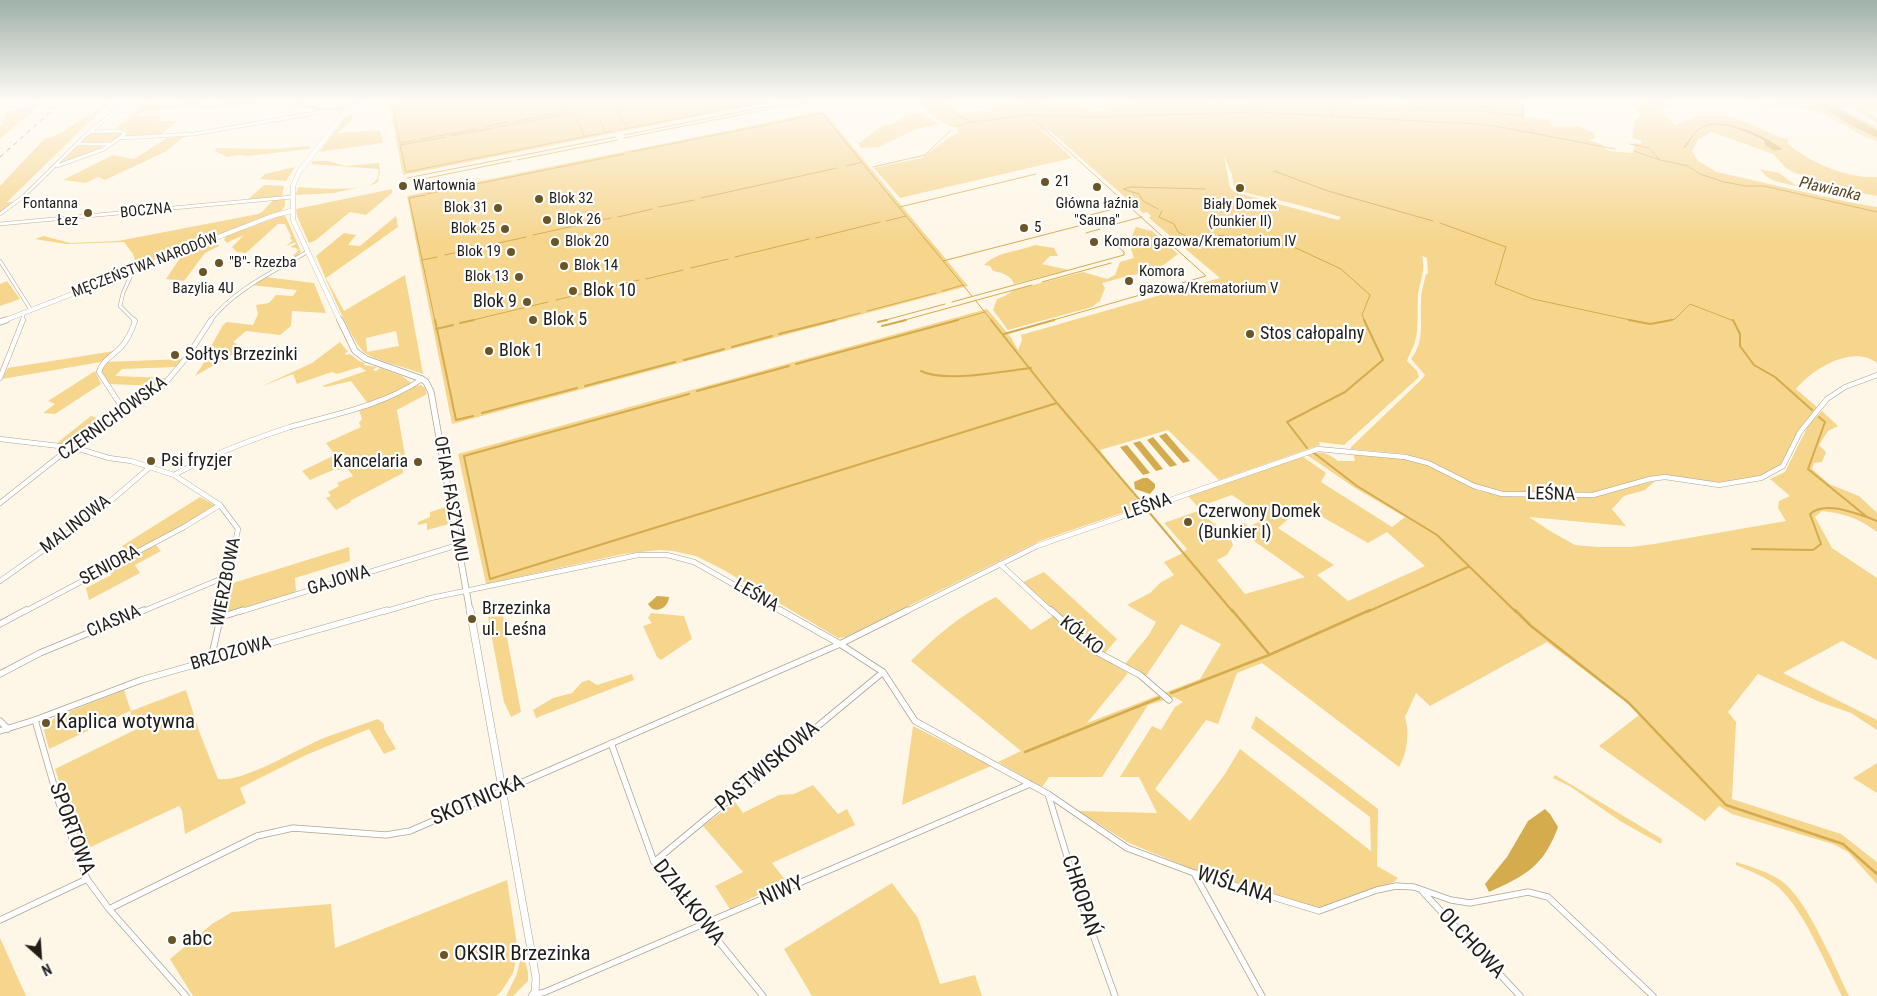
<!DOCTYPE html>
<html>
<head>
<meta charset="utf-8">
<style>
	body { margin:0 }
	#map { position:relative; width:1877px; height:996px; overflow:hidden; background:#fef7e8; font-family:"Roboto Condensed",sans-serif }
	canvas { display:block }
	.north { position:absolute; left:15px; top:931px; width:50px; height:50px; -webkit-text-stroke:4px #fff; paint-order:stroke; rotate:154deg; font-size:14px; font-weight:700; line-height:20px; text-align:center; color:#201d17 }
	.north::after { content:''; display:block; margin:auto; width:18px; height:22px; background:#201d17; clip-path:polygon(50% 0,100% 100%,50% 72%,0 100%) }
</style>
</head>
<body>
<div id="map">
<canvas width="1877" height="996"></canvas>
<div class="north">N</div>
</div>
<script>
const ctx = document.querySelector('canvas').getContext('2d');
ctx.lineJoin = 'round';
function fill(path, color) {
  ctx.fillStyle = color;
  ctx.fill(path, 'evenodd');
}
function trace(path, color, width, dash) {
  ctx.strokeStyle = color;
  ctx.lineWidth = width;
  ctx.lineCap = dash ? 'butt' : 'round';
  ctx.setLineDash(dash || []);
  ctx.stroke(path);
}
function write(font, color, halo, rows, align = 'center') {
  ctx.font = font + ' "Roboto Condensed",sans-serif';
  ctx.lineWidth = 4.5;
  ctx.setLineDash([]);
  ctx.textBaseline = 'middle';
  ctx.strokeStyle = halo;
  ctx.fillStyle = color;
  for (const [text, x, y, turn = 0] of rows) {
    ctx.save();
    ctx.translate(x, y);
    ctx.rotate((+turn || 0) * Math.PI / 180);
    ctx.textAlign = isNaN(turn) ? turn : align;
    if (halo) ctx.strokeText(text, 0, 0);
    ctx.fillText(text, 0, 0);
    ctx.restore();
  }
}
fill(new Path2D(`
	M38,101h6l-44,38v-12l2,-1 4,-14 23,-4z
	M105,101h6l-104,101h5l-12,10v-26l45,-48h5l14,-7 17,-12 12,-4z
	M148,101h4l-5,5 57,-5 -2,4 32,-4h25l-3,2 -54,7 -1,-5 -60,7 -6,5 27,-2 -3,6h19l-18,14 -32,2 -2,-1 1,-6h-13z
	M364,101h7l-20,4 -10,6h-22l-5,-2 -22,-2 3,-4 6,-1 25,7z
	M413,101h362l-372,74 -14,-70z
	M918,101h30v3l11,10 75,-13h12l-2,5 53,4h8l33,-9 113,2 2,-2h90l67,8 -8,-8h122l1,16 24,3 5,7 25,-1 15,7 1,5 -6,2 12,4 7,7 25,2 1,-10 7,1 1,-3 -10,-3 3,-17 6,-6 -5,-6 13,-8h20v4l-8,6 14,14 24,-9 22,-1 25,7 35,16 8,1 -2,4c23,20 59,35 90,34v19l-37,-7 -47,-17 -7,-4 -13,-14 -62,-22 -12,7 -7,12 6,10 19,11 131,30 29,5v156c-24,-19 -65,6 -81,26l21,18 -36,57 -15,10 -19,5 -28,4 -58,-8 -69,18 -91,-1 -27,-8 -45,-22 -24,-8 -54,-5v-2l70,-67 4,-5 -14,-16c14,-18 9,-36 10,-57 0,-9 3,-19 5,-28h2l-1,-16 -5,-2c4,14 -2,24 -4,38 -1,16 1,33 -3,48 -2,7 -6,12 -8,19l10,10 2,6 -75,68 -25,-3 1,3 -101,35 -51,-50 -68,20 42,56 -102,35 -194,96 -8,1 -116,-69 -26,-13 -23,-5 -14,-1 -36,4 -137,30 -28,-130 529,-145 23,27 8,14 4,-10 -1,-5 199,-57 -71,-60 2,-2 -4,-4 -4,1 -93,-82 -8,-1 30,28 -172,40 -26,-30 48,-10 29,-22 7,-3 -1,-6c-17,-1 -28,-15 -39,-26zM1713,123c31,2 43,10 70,26l-9,2c-17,-16 -54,-37 -76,-19 -5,4 -9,11 -12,16l-2,-1c8,-12 13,-20 29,-24zM1224,156l8,19 2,13 4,3 61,14 42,12 -3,3 -104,-28 -4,-5z
	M1732,101l36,3 19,-2 -12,-1h37l65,37v3c-24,-7 -43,-26 -67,-31 -26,-5 -52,-4 -78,-9z
	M1824,101h53v11l-11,-1 11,7v5l-26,-16 -11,1 37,19v3z
	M353,111l-1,9 -15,13 43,-3 3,13 -64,9 29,-38z
	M823,111l145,175 -516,138 -45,-228z
	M921,113l19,11 -24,5 -37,18 -18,1 -3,-4 25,-19 10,-1 13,-9z
	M97,132h22l2,2c-8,12 -26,9 -39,8l6,-7z
	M185,136l-20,16 -60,28 -7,-3 -12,6 -23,-3 50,-25 21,4 33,-21z
	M101,145v3l-40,15 17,-17z
	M310,146l-1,3 -61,7 -9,-1 -12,2 -12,-6 1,-3 56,1z
	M313,161h15l17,5 34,-3 1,8 -2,11 -4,2 -40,9 -38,2 2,-8c14,1 70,6 78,-7 3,-3 3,-8 2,-11l-67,-5z
	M295,167l-9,14 -26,-2 5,-5z
	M1760,169l19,4 18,13c-14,-3 -29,-4 -37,-17z
	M264,185l20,1 -2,11 -36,4z
	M392,189v4l-26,22 -16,-3 -34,28 -7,3 -12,-27 -1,-7z
	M285,198v8l-4,5 -144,55 -4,-12 -9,-12 -58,2 -31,-5 9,-3 26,7 48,-2 140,-27 4,-2 12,-13z
	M283,215l3,2 15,35 -5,4h-3l6,-6 -3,-1 1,-1 -7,-1 6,-3 -1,-2 -9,4 7,-6 -3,-1 1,-3 -6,-12h-7l-32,29 -9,-1 -5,-5 12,-12c-6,3 -11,4 -17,8l-3,-3 2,-4z
	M396,216l2,11 -72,51 18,33 61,-36 18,99c-15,-6 -46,-13 -58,-21 -14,-11 -40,-77 -49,-97l28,-23 12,2 -8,10 12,1zM396,331l3,15 -32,6 -1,-14z
	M1136,227l16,4 26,23 -24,18 -22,3 -30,8 3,5 -5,13 -8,6 -84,23 -15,-20 4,-11 8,-3 9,-6 69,-18 24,7 8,-4 5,-13 14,-4c-5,-13 -4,-19 2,-31z
	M210,242h7l2,4 -14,7 -21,28 -18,-2 18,-27z
	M1035,245l19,3 4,8h-8l-8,8 27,6 -55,14c-3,-9 -12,-11 -21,-13l-3,-5 -6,-1c14,-14 34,-13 51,-20z
	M265,277l49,6 12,30 -34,-2 -1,15 -11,9 -34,-4 -13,11 11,6 -49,28 14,-21h-3l17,-30 4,-3 26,3 5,-11 -2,-9 13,-2 7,-8 17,1 4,-6 -46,-5z
	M7,281l13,18 -20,7v-22z
	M340,342l8,10 -3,1 1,2 4,-1 9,7 6,2 -1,2 13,2 -4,3 3,1 4,-3 22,8 9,7 -42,22 -18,-24 -25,6 -4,-1 44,-15 -6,-4 -23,7 -5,-2 -35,12 -4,-10 -33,13 52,-24z
	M114,351l-13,11 -99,17 6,-11z
	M184,359l-9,8 -53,2 -7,7 51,2 -8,8 -49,-2 -8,-14 4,-8z
	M95,371l6,13 -46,30 -12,-1 12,-9 -7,-3z
	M421,385l4,3 2,6 -30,16 9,51 -4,2 1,10 -53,28 1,1 -15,8 -10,-12 5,-2 -3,-4 11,-6 -2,-3 16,-7 -7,-9 -7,3 -4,-1 -25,11 -8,-9 33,-16 -9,-12 35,-16 -2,-4 3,-4 -3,-9 54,-24z
	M1822,411l16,15 -10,5 -9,14 7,7 -4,10 -8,1 -2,6 17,15 30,12 18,17v19c-19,-14 -31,-18 -55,-21l-7,6 17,31 45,30v82l-35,-19 -59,32 94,47v10l-26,-17 -31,-11 -62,-28 -30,38 8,10 -4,77 109,35 36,28v22l-29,-32 -15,-8 -101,-30 -13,-8 -14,15 -106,-75 40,-31 -14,-14 -78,-59 -117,64 -14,-13 -11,24c5,15 2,37 -6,50l-137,-104 -25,10 -19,51 -12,-4 -51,69 35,32 35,-47 15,-25 131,102 -1,-34 -119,-89 5,-12 122,93 -1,57 21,12 -4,4 -58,22 -18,4 -126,-39 -63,-26 -51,-32 79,2 -18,-36h-19l32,-51 9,4 14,-23 8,-5 -9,-5 -26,8 -46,72h-53l-7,10 -44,-25 23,-11 -110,-90c27,-27 51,-47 85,-64l35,33 22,-14 39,36 36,21 -41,50 113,-44 21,-35 -40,-20 -35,52 -21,-12 23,-28 8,-14 -29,-17 23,-12 10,-10 14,-8 -10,-13 17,-8 6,-5 -23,-26 34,-12 31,24 4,10 -6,10 -10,5 28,34 60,-17 -68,-48 7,-6 5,4 16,-9 -33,-23 -34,12 -10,-11 114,-40 24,17 -5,9 71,45 13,-10 -50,-29 -48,-33c14,-5 20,-2 31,6h17l-2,-8 53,5 18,5 55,28 24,4 84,2 68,-16 -10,9 -21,6 -12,13 14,17 -97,-9 21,14 25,14 22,2h34l23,-3 132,-23 -8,-13 1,-7 11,-5 -20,-17 15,-7 24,-48zM1303,506l65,37 19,-11 38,34 -77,35 -31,-26 17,-10 -56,-37z
	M91,416l15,5c-15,10 -30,27 -49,22z
	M200,497l15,8 -30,20 -55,29 -8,-8z
	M446,507l3,17 -22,6v-7l-9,2v-3l12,-5v-5z
	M155,544l6,7 -26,14 5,8 -51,27 -3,-12 25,-13 1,-9z
	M349,547l1,14 -55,17 1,14 -70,21 7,-30z
	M1044,572l73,67 -12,14 -10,-5 -72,-66z
	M651,613l33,3 8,23 -31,21 -4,-3 -14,-31 9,-3 -4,-5z
	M503,616l18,96 -10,5 -7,-15 -16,-85z
	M632,674l2,6 -98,38 -3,-8 20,-12 19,-5 10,-11 7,-2 8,5z
	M124,690l7,21 55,-21 13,41 19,48c24,4 78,-29 101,-39 20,-8 40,-14 59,-21l6,5v5l12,20 -12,5 -15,-25 -63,26 -66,33 6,15 -61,31 -3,-24 -3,-4 -97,45 -27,-82 82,-40 -7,-18 -81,38 -5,-19 11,-13z
	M913,726l78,40 -89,39z
	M1877,763v30l-24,-15z
	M1555,775l107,64 -1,5 -41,-23 -49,-34 -18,-9z
	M813,785l25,29 9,-5 8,16 -83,38 14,18 -56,28 -15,-23 28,-14 -40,-46 32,-24 8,11 36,-18 15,-1z
	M1736,862c16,5 33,10 47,20 24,18 52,85 66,114h-7c-16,-31 -39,-88 -65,-110 -11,-9 -27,-15 -41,-21z
	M507,880l11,71 -5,22 -12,19 -5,4h-303l-23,-37 42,-35 20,-12 99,-8 4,44z
	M892,883l26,35 22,66 35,-9 7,21h-170l-28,-47z
	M0,938l26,58h-26z
	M523,951l5,22v8l-15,15h-7l10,-20z`), '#f6d58d');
fill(new Path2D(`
	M1812,101h12l53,29v8l-28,-14z
	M1712,123c30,1 47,11 71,26l-9,2 -9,-6 -1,-4c-18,-10 -48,-25 -67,-9 -4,4 -8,11 -11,16h-3c9,-13 14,-21 29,-25z
	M1166,433l24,28 -7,2 -24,-27z
	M1153,437l24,28 -7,2 -23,-27z
	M1140,441l23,28 -7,2 -23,-28z
	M1127,445l23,28 -7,2 -23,-28z
	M1143,478h5l7,6v4l-5,6 -15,-5 -1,-7z
	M657,596l12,1c-1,12 -15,18 -21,7z
	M1545,809l5,5 8,13c-14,39 -33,49 -69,65l-4,-8 22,-27 21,-36z`), '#d4ab4d');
trace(new Path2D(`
	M634,101h2
	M945,101l15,16 10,4
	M1322,101l4,3
	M1403,101l8,7 68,3 44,5
	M1522,101l1,17
	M780,107l33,-6
	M1328,108l5,8
	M617,109l10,19
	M543,116l26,-5
	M1034,116v4l43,39
	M600,120l6,13
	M513,122l26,-5
	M776,123l46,-10 55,68
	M1524,123l11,10
	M483,127l26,-5
	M954,127l13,-4 60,-8 68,2 161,-5 219,12 26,3 114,22
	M619,130l148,-29
	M624,135l171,-34
	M450,136l124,-23 11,24
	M445,137l-45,8 6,27 207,-41
	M624,138l150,-30
	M421,139l56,-10
	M415,140l-15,3 -7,-37 27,-5
	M1630,144l19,4 10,11
	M1634,151l26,9 28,6 12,8 24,8 22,4h18l113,26
	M631,152l140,-28
	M517,160l101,-20
	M847,166l15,-4
	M873,167l52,-12 26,-25
	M1274,171l54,20 105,30
	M407,178l208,-41
	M413,181l98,-20
	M879,183l93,113
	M427,194l197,-40
	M425,195l-16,3 26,123
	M701,198l136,-30
	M659,207l35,-7
	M900,207l136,-33
	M1158,209l-15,-8 -4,-7 -16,-5 8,-2 74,2
	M1162,211l-3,6 15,7 4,8 23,12 8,1 7,-8 6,-2 26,11 20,-4 28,6 45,21 29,26 -8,20 3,6
	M1090,215l39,-10
	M618,217l34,-8
	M886,221l20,-5
	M1440,223l66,24 -11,37 38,15 102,22
	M1104,227l38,-10
	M1086,233l14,-4
	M533,235l78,-17
	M816,238l64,-16
	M445,255l81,-18
	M735,257l74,-18
	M422,260l15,-3
	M943,261l147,-38
	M691,268l37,-9
	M646,279l37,-9
	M1042,282l69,-19
	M942,291l21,-6
	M556,300l83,-20
	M975,300l17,21
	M952,302l172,-47v-3l-9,-8
	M867,311l69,-18
	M469,321l79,-19
	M830,321l30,-8
	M882,321l63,-17
	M901,321l131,-36
	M953,321l32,-9
	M1050,321l156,-45 -128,-116
	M1666,321l9,-2 15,-15 44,17`), '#d4ab4d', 1);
trace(new Path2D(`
	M435,320l21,100 17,-4
	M991,320l66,83 86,101
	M1629,320l21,4 22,-4
	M1733,320l7,14v12l14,19 21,12 37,33
	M878,322l9,-2
	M460,323l14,-3
	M882,326l24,-6
	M436,329l17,-4
	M779,334l56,-14
	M1004,334l50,-14
	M732,347l40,-11
	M684,360l40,-11
	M796,364l162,-44
	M921,371c22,12 83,0 110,-3
	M585,386l90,-24
	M697,391l92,-25
	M689,394l-225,62 26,123 567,-176
	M482,413l95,-25
	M1819,417l6,5 -17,47 59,48 10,4
	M1307,448l-20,-26 58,-30 38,-32 -19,-40
	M1314,453l43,33 80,49 79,77
	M1148,511l85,101
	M1752,549l61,1 8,-6 -11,-30c14,-13 41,-2 57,3
	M1367,612l101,-45`), '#d4ab4d', 2);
trace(new Path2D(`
	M1232,610l37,44
	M1515,610l16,16 98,77 97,102 117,39 34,30
	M1171,693l98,-38 101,-45
	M1025,752l134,-54`), '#d4ab4d', 2.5);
const minorFar2 = new Path2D(`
	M376,103l15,-2
	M122,138l72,-4 127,-22h25
	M77,144h33
	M57,166l47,-17 21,-15 -5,-3 -30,1
	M0,214l24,-18 62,-61 41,-34
	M0,224l292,-27
	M0,261l31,49
	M133,271l-10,22 -3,13 15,15
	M23,321v-8
	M210,321c25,-32 63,-49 97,-69`);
const minorFar1 = new Path2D(`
	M0,378l23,-58
	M125,412l-26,-40c3,-12 15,-17 23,-26 7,-8 10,-16 13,-25l-1,-1
	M0,439l76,9 33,10 22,3 43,14 46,30 18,24 -16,83
	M174,475c37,-20 76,-35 116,-48 46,-13 92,-21 132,-48
	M0,503l71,-56 91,-60 25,-30 24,-37
	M1000,564l52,48
	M0,581l99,-70 51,-44
	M24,612l160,-85 36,-22
	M141,612l89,-37
	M239,612l219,-67
	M383,612l48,-14 207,-43h29l27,7 88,50
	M905,612l132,-66 281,-97 87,8 23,6 46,23 28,8 91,1 57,-16 15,-2 54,8 42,-7 22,-12 17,-34 27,-33 18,-12 32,-12`);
const minor = new Path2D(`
	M780,610l60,34 68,-34
	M1051,610l44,41 45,24 29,25
	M221,617l22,-7
	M0,624l26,-14
	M211,659l11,-49
	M0,674l40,-21 104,-43
	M35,720l24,83 28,76 22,30 77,87
	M0,721l8,8
	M0,731l35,-11 106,-40 246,-70
	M611,743l43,119 109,134
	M1048,794l31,102 36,100
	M654,862l229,-190
	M1194,873l68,123
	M1423,892l97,104
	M109,909l148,-73 36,-8 93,7 24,-4 430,-187 43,28 32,49 133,73 79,54 67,25 125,38 58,-21 19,-4 18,1 37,13 19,3 58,-11 20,5 105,99
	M0,920l87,-41
	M533,995l12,-3 485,-208`);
const tertiaryFar2 = new Path2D(`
	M3,321l269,-105 19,-5
	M340,321l-47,-101v-34l6,-14 45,-58 32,-11v-2`);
const tertiaryFar1 = new Path2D(`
	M340,320l15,31 11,8 56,20 4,3 5,10 39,220
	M0,322l6,-2`);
const tertiary = new Path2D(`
	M470,610l66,368 -1,14 -3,4`);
trace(minorFar2, '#aca493', 4);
trace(minorFar1, '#aca493', 5.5);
trace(minor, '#aca493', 7);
trace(tertiaryFar2, '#aca493', 5);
trace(tertiaryFar1, '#aca493', 7);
trace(tertiary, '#aca493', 8);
trace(minorFar2, '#fff', 3);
trace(minorFar1, '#fff', 4.5);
trace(minor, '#fff', 5.5);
trace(tertiaryFar2, '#fff', 4.5);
trace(tertiaryFar1, '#fff', 5.5);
trace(tertiary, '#fff', 7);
trace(new Path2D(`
	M0,157l63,-56`), '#777369', 1, [4.5, 4.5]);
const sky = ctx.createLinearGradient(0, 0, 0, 240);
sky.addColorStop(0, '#a0b0aa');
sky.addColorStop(0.42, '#fffbf5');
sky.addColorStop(1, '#fffbf500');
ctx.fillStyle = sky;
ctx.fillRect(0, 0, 1877, 240);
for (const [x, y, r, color] of [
	[1045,182,5,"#6b5525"],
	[403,186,5,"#6b5525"],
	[1097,187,5,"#6b5525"],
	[1240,188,5,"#6b5525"],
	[539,199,5,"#6b5525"],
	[498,208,5,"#6b5525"],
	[88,213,5,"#6b5525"],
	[547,220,5,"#6b5525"],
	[1024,228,5,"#6b5525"],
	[505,229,5,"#6b5525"],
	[555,242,5,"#6b5525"],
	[1094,242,5,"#6b5525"],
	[511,252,5,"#6b5525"],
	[219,263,5,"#6b5525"],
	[564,266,5,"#6b5525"],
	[203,272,5,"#6b5525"],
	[519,277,5,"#6b5525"],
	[1129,281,5,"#6b5525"],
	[573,291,5,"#6b5525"],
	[527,302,5,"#6b5525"],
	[533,320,5,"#6b5525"],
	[1250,334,5,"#6b5525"],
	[489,351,5,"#6b5525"],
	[175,355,5,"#6b5525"],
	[151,461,5,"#6b5525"],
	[418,462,5,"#6b5525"],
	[1188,522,5,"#6b5525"],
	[472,619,5,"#6b5525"],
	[46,723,5,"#6b5525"],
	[172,940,5,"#6b5525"],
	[444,955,5,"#6b5525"]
]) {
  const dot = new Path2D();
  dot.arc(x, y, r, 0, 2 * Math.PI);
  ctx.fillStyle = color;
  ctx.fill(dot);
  trace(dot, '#fff', 2);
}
write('15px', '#201d17', '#fff', [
	["21",1055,182],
	["Wartownia",413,186],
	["Blok 32",549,199],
	["Fontanna",78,204,"right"],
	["Łez",78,221,"right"],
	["Główna łaźnia",1097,204,"center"],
	["\"Sauna\"",1097,221,"center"],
	["Biały Domek",1240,205,"center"],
	["(bunkier II)",1240,222,"center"],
	["Blok 31",488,208,"right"],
	["Blok 26",557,220],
	["5",1034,228],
	["Blok 25",495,229,"right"],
	["Blok 20",565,242],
	["Komora gazowa/Krematorium IV",1104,242],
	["Blok 19",501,252,"right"],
	["\"B\"- Rzezba",229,263],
	["Blok 14",574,266],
	["Komora",1139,272],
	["gazowa/Krematorium V",1139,289],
	["Blok 13",509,277,"right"],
	["Bazylia 4U",203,289,"center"]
], 'left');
write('15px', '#201d17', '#fff', [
	["BOCZNA",146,211,-6],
	["MĘCZEŃSTWA NARODÓW",145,266,-21]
]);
write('italic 16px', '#594821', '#fff', [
	["Pławianka",1830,190,13]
]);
write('18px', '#201d17', '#fff', [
	["Blok 10",583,291],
	["Blok 9",517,302,"right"],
	["Blok 5",543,320],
	["Stos całopalny",1260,334],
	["Blok 1",499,351],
	["Sołtys Brzezinki",185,355],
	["Psi fryzjer",161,461],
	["Kancelaria",408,462,"right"],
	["Czerwony Domek",1198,512],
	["(Bunkier I)",1198,533],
	["Brzezinka",482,609],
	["ul. Leśna",482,630]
], 'left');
write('18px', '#201d17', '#fff', [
	["CZERNICHOWSKA",113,419,-36],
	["LEŚNA",1551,495,1],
	["OFIAR FASZYZMU",450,499,80],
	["LEŚNA",1148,507,-19],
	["MALINOWA",76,525,-38],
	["SENIORA",110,566,-28],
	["GAJOWA",339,581,-17],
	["WIERZBOWA",227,582,-79],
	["LEŚNA",756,596,30],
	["CIASNA",114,622,-23],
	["KÓŁKO",1081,636,39],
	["BRZOZOWA",231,654,-16]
]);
write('21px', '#201d17', '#fff', [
	["Kaplica wotywna",56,723],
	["abc",182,940],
	["OKSIR Brzezinka",454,955]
], 'left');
write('21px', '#201d17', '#fff', [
	["PASTWISKOWA",768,767,-40],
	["SKOTNICKA",478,801,-23],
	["SPORTOWA",71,829,70],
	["WIŚLANA",1235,886,18],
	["NIWY",782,892,-23],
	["CHROPAŃ",1080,896,72],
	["DZIAŁKOWA",688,903,52],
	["OLCHOWA",1471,944,47]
]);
</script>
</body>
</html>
